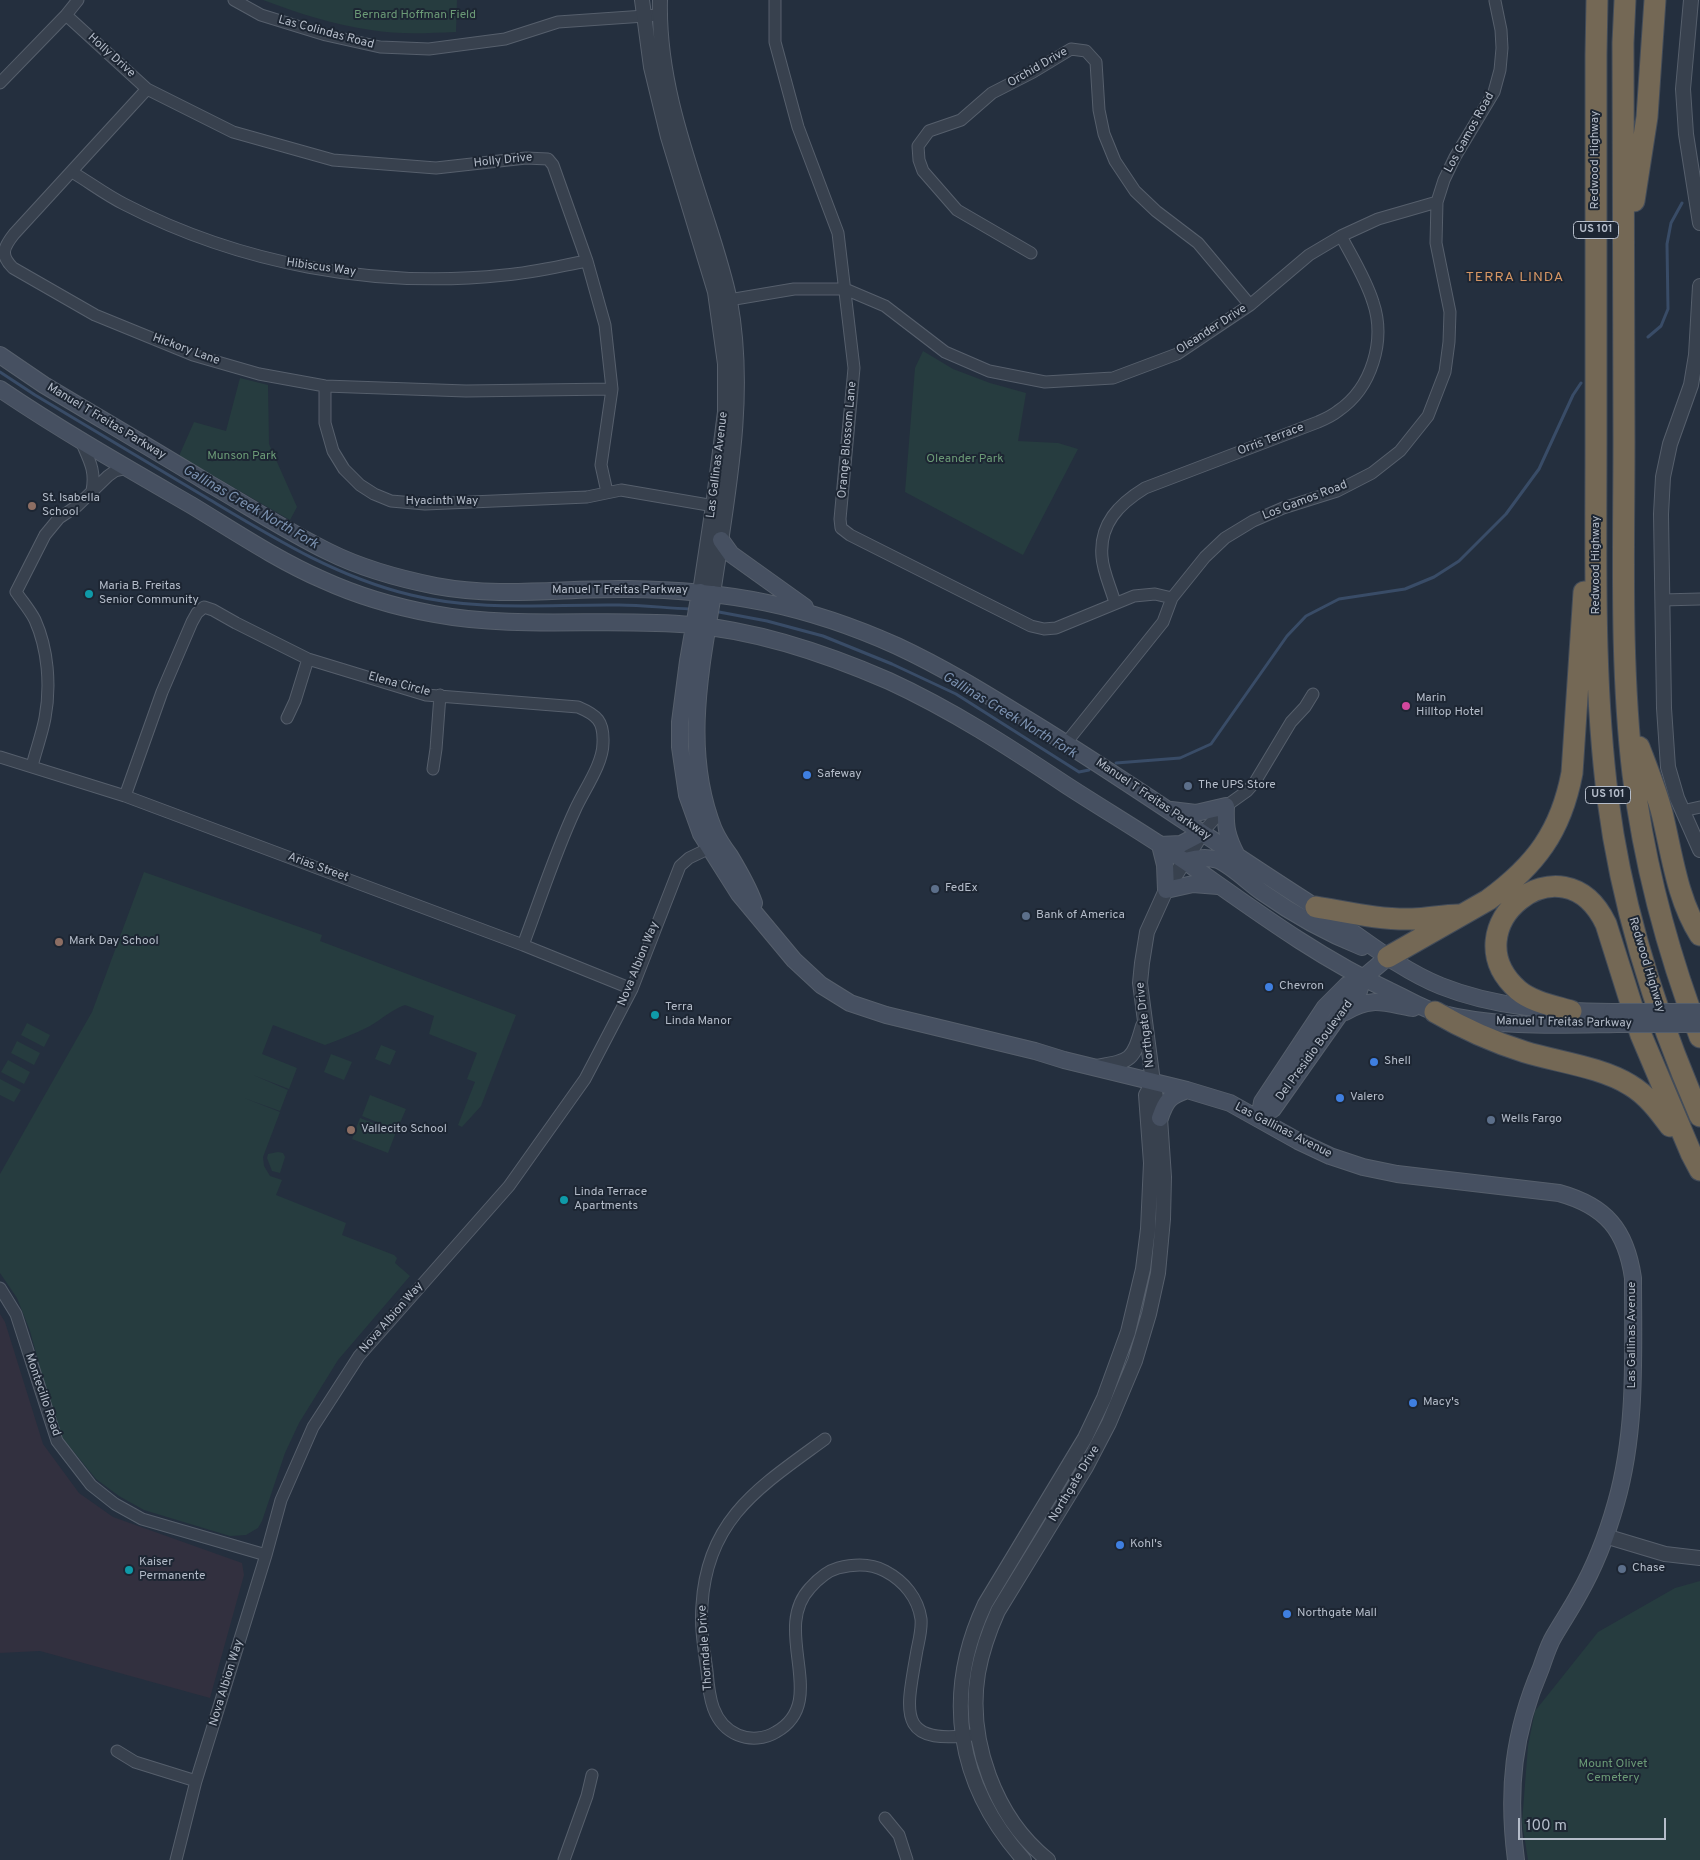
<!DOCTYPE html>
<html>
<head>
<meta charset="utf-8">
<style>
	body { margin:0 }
	#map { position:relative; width:1700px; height:1860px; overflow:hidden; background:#242f3e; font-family:Overpass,sans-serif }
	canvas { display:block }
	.scale { position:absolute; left:1518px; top:1818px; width:148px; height:22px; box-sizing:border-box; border:2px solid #b4bcc9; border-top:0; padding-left:6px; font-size:15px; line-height:18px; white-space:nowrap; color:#b4bcc9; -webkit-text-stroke:4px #1d2633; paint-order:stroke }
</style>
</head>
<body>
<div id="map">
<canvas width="1700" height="1860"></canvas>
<div class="scale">100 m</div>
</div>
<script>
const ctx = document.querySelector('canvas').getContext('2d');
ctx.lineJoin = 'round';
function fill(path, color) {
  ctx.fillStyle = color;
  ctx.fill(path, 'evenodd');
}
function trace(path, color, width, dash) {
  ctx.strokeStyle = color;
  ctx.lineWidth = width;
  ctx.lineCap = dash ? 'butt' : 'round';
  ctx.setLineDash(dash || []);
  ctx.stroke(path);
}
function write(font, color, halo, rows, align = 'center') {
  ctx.font = font + ' Overpass,sans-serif';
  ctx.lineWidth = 4;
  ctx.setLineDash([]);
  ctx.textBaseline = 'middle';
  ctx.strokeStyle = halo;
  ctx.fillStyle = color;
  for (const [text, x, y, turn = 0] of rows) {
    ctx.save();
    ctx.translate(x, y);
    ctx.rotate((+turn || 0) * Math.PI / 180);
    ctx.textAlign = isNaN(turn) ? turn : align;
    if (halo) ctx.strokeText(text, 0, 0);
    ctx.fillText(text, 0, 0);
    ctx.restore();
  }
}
fill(new Path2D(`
	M0,1314l5,8 38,122 36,49 34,24 129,46 2,12 -34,123 -170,-47 -40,2z`), '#32303f');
fill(new Path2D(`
	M263,0h194l-1,32c-28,1 -57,3 -85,-2 -37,-5 -73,-17 -108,-30z
	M923,351l30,18 37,14 36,10 -8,48 40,2 20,6 -55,106 -118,-63 10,-124z
	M240,378l28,7 1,59 28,63 -7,13 -111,-64 15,-34 32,9z
	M144,872l178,63 -2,6 196,74 -35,91 -19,21 -4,-2 17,-43 -8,-3 10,-26 -48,-19 5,-18 -29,-11c-14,5 -23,14 -35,21 -15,8 -30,13 -45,19l-52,-20 -11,29 35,14 -8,21 -36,-14 35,15 -8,21 -36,-13 36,14 -17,45 1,9 6,10 12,4 -6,15 70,28 -4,12 52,20 3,3 -2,5 15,13 -72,84 -39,63 -14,30 -23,68 -4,7 -12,7 -16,1 -86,-26 -25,-14 -23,-17 -35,-43 -11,-31 -20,-74 -13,-33 -17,-25v-99l92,-162z
	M27,1023l23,12 -6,12 -23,-12z
	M17,1041l23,12 -6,12 -23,-12z
	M381,1045l15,6 -6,14 -15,-6z
	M331,1054l21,8 -8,18 -20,-8z
	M8,1060l22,12 -6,12 -23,-12z
	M0,1079l21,11 -7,12 -14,-7z
	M370,1095l36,14 -9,21 -35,-14z
	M360,1118l36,14 -8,21 -36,-14z
	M278,1152l5,1 2,4 -5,16 -8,-2 -5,-13 1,-4z
	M1700,1581v279h-172l-6,-38 6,-76 7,-35 63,-79 77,-44z`), '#263c3f');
trace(new Path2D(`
	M1648,337l13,-11 7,-17 -1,-65 4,-21 11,-20
	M0,372l35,23c57,34 115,69 172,103 65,39 129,79 204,97 69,17 138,9 208,10 23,0 47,3 71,4
	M719,612l48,9 56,15 69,28 64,30 123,78 10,-2
	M1116,763l64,-5 31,-14 76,-108 19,-20 33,-17 66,-10 29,-12 25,-16 47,-47 33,-45 34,-74 8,-12`), '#394c67', 3);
const minor = new Path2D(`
	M234,0l27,15 65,20 54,12 49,2 76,-10 53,-17 101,-7
	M775,0v42l23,85 40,106 16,135 -14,151 1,9 9,7 181,91 13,3 12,-1 78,-32 21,-2 17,4
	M66,15l81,74 86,43 100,28 103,8 90,-10 22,1 5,6 34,96 18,64 7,64 -11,76 6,27
	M0,83l66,-68 12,-15
	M147,89l-133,145c-11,14 -14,21 -1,34l82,47 98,40 66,19 66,12 141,5 146,-2
	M72,172c17,10 34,23 52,32 116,60 251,85 381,71 28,-2 55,-9 82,-14
	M1031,253l-74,-43 -34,-39 -4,-11 -1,-14 11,-15 32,-11 31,-27 41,-21 38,-23 15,2 10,11 3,48 5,24 11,27 20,30 21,20 42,32 52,62
	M723,301l71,-12h51l40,17 60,46 44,19 56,11 68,-4 64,-24 73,-49 59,-50 32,-19 37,-17 59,-17
	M325,386v37l8,28 11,18 16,16 14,9 17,7 34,3 162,-7 34,-7 99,17
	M81,441c8,19 15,29 11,50
	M1662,600l38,-1
	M1115,603c-4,-15 -12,-31 -13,-46 -3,-33 17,-53 43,-69l173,-66c7,-3 14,-6 20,-11 34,-23 48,-71 35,-109 -7,-23 -21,-45 -32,-66
	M287,718l8,-17 13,-42
	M1066,743l97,-121 9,-24 33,-41 20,-19 28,-17 30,-13 54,-17 35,-18 28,-22 28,-35 17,-44 4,-30 1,-30 -14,-69 1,-41 7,-22 11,-23 39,-65 6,-22 2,-22 -1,-18 -6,-29
	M0,757l125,39 398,149 109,44
	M32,766c4,-16 10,-32 13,-48 6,-32 3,-69 -10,-98 -5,-10 -13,-19 -19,-28l29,-57 14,-17 18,-12 31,-30 7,-5 13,-3
	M433,769l3,-20 4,-54
	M125,796l37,-104 30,-70 5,-9 7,-6 9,3 23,13 72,36 118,36 152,12c19,8 26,14 25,36 0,21 -19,47 -28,67 -20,43 -35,90 -52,135
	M1682,811l18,-4
	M1202,833l24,-27 21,-15 8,-9 36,-60 14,-15 8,-13
	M0,1288l16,26 41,127 34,44 24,19 27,15 124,36
	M825,1439c-64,47 -118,79 -123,166 -2,22 2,44 5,66 2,25 5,53 31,64 12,5 27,4 38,-3 55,-31 -6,-101 34,-144 8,-9 17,-17 28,-20 16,-4 32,-5 47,3 19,10 33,27 36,48 1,10 -2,21 -4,31 -11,64 -22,97 62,84
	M117,1751l18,11 61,19
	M885,1818l14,17 8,25
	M176,1860l20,-79 70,-226 15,-55 32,-73 46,-71 150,-170 76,-107 47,-90 48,-123 9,-8 27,-13
	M564,1860l23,-64 5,-21`);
const tertiary = new Path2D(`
	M642,0l9,67 17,70 47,155 10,72v48l-12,94 -13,86
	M660,0c-2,75 23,146 46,217 9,28 18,55 24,84 18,97 -3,196 -17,293
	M1691,0l-8,89 3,45 14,89
	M1700,286l-4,69 -5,30 -21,59 -7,33 -2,37 3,194 4,59 9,31 23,52
	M1096,1067c35,-6 37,-6 47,-41
	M1605,1536l60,18 35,4
	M1024,1860c-67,-75 -82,-164 -39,-256l100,-166 19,-40 24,-66 15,-63 5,-40 3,-66 -5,-68 7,-13
	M1048,1860c-53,-42 -81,-120 -70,-187 4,-22 11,-42 20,-62l88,-144 23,-44 26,-62 14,-47 9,-41 5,-54 1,-42 -4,-59 -7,-36 -13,-99 2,-20 5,-31 19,-42 36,-57`);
const secondary = new Path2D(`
	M0,355l44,30c55,33 110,65 164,98 40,23 80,49 121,69 32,16 72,27 107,34 64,12 127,2 191,3 100,1 179,16 270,57 45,21 86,46 128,72 99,60 194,128 292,190 41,26 79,60 124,78 55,22 113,25 171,26
	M0,389c62,42 127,79 191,116 43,26 86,55 132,75 35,16 73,27 111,34 85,16 173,3 258,11 68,6 135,29 197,56 63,29 120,66 177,104 40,26 81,50 120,77 67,47 131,95 204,129 16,7 32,18 49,22 59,15 117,12 178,11
	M721,540l10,14 74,53
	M700,592l-12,69 -8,61v25l7,48 14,39 38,60 55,66 27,25 29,18 36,12 149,36 29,9 123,30 43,13 68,38 32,15 33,11 34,7 162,19c47,13 67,37 74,85 0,76 4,152 -17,225 -9,32 -21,63 -37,91 -8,15 -17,28 -25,42 -6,10 -9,21 -13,32 -28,65 -34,122 -25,192
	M713,594c-13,78 -30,159 1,236 4,9 10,18 16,26 9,15 18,30 24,47
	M1171,810l25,3 30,-7c-1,21 1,31 11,50
	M1160,845l5,20 1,25 27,-6 25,2
	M1160,845l21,-1 21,-11
	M1185,861c11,-3 22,-5 33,-1 14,6 31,23 44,32 31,22 65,41 100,55
	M1345,1012c27,-16 39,-9 68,-4
	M1160,1118c6,-18 10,-22 27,-28
	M1259,1119l3,-17 63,-95 22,-22 16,-7 25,-21
	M1259,1119l14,-10 74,-105 12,-13 4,-13`);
const motorway = new Path2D(`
	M1597,0l-1,55c0,130 0,260 0,389 0,119 -3,238 12,356 14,109 48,215 92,316
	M1625,0l-2,43c0,133 0,266 1,399 0,110 -4,222 9,332 11,90 35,179 67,263
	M1634,201l13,-84 8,-117
	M1639,747c8,21 17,43 23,66 10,41 15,86 38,122
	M1316,907c31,5 64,13 96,12 15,0 31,-4 46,-4
	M1388,957l100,-57c48,-35 73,-69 84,-127l12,-181
	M1571,1011c-17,-5 -39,-9 -53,-21 -70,-62 45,-157 88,-66l35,111 50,118 9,17
	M1435,1012c29,17 58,30 90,40 33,10 76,15 105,33 17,10 29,26 40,41`);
trace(minor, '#565f6c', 13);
trace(tertiary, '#565f6c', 16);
trace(secondary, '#565f6c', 18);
trace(motorway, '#434c59', 23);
trace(minor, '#38414e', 11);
trace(tertiary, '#38414e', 14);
trace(secondary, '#465061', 16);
trace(motorway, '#746855', 21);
const secondaryBridge = new Path2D(`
	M1612,1012h88
	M1617,1024h83`);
trace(secondaryBridge, '#565f6c', 18, []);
trace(secondaryBridge, '#465061', 16);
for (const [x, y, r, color] of [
	[32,506,5,"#8d6e63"],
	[89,594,5,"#0f9aa8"],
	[1406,706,5,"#d1479c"],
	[807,775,5,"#3f7fe0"],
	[1188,786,5,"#5c6f8a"],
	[935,889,5,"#5c6f8a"],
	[1026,916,5,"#5c6f8a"],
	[59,942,5,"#8d6e63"],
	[1269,987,5,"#3f7fe0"],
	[655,1015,5,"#0f9aa8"],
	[1374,1062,5,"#3f7fe0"],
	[1340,1098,5,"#3f7fe0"],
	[1491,1120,5,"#5c6f8a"],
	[351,1130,5,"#8d6e63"],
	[564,1200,5,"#0f9aa8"],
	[1413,1403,5,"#3f7fe0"],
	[1120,1545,5,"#3f7fe0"],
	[1622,1569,5,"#5c6f8a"],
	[129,1570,5,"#0f9aa8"],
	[1287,1614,5,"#3f7fe0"]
]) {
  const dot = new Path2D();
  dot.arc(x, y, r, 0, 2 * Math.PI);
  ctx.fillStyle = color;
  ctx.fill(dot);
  trace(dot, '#1d2633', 2);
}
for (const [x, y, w] of [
	[1596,230,45],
	[1608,795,45]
]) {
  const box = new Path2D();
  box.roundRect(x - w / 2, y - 8.5, w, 17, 4);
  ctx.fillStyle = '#1d2633';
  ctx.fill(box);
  trace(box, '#b4bcc9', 1);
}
write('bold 11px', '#b4bcc9', null, [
	["US 101",1596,230],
	["US 101",1608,795]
]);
write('12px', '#6b9a76', '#1d2633', [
	["Bernard Hoffman Field",415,16],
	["Munson Park",242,457],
	["Oleander Park",965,460],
	["Mount Olivet",1613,1765],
	["Cemetery",1613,1779]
]);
write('12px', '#b4bcc9', '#1d2633', [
	["Las Colindas Road",326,33,15],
	["Holly Drive",111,56,42],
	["Orchid Drive",1038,68,-30],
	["Los Gamos Road",1470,133,-61],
	["Redwood Highway",1596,160,-90],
	["Holly Drive",503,161,-6],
	["Hibiscus Way",321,268,8],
	["Oleander Drive",1212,330,-33],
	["Hickory Lane",186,350,20],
	["Manuel T Freitas Parkway",106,422,31],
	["Orange Blossom Lane",848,440,-85],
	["Orris Terrace",1271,440,-21],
	["Las Gallinas Avenue",718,465,-83],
	["Los Gamos Road",1305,501,-21],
	["Hyacinth Way",442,502],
	["Redwood Highway",1597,565,-90],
	["Manuel T Freitas Parkway",620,591],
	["Elena Circle",399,685,15],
	["Manuel T Freitas Parkway",1153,800,34],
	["Arias Street",318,868,20],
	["Nova Albion Way",639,964,-68],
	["Redwood Highway",1646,965,73],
	["Manuel T Freitas Parkway",1564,1023,1],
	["Northgate Drive",1146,1025,-97],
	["Del Presidio Boulevard",1315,1051,-54],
	["Las Gallinas Avenue",1283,1131,27],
	["Nova Albion Way",392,1318,-49],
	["Las Gallinas Avenue",1633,1335,-90],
	["Montecillo Road",42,1395,71],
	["Northgate Drive",1075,1484,-59],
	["Thorndale Drive",706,1648,-94],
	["Nova Albion Way",227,1683,-73]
]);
write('12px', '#b4bcc9', '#1d2633', [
	["St. Isabella",42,499],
	["School",42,513],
	["Maria B. Freitas",99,587],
	["Senior Community",99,601],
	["Marin",1416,699],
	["Hilltop Hotel",1416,713],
	["Safeway",817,775],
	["The UPS Store",1198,786],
	["FedEx",945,889],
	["Bank of America",1036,916],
	["Mark Day School",69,942],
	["Chevron",1279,987],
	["Terra",665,1008],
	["Linda Manor",665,1022],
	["Shell",1384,1062],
	["Valero",1350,1098],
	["Wells Fargo",1501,1120],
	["Vallecito School",361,1130],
	["Linda Terrace",574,1193],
	["Apartments",574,1207],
	["Macy's",1423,1403],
	["Kohl's",1130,1545],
	["Kaiser",139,1563],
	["Permanente",139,1577],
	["Chase",1632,1569],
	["Northgate Mall",1297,1614]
], 'left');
ctx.letterSpacing = '1px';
write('14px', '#d59563', '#1d2633', [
	["TERRA LINDA",1515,278]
]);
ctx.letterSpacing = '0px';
write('italic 14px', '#7c92b1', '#1d2633', [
	["Gallinas Creek North Fork",250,508,30],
	["Gallinas Creek North Fork",1009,716,31]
]);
</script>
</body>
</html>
